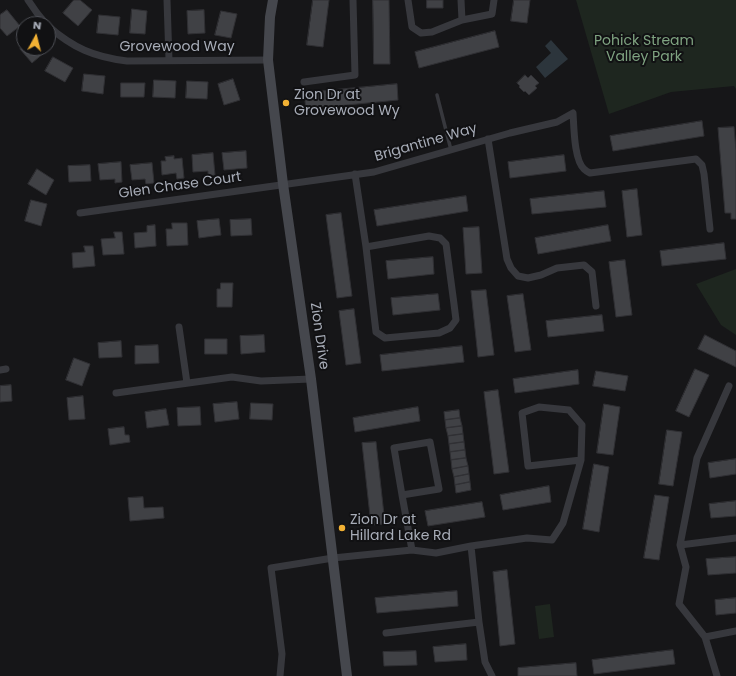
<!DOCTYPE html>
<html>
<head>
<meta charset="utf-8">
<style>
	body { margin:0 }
	#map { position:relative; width:736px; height:676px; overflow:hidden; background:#161618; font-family:Poppins,sans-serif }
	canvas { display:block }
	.north { position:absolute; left:16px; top:16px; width:40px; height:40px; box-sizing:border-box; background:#111113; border:1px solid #4d4f55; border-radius:50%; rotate:7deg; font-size:11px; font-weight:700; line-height:16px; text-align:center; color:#a8adb8 }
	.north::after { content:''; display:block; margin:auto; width:14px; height:18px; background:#f2b134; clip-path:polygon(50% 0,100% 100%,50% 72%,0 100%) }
</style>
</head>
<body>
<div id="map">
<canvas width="736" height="676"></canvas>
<div class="north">N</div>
</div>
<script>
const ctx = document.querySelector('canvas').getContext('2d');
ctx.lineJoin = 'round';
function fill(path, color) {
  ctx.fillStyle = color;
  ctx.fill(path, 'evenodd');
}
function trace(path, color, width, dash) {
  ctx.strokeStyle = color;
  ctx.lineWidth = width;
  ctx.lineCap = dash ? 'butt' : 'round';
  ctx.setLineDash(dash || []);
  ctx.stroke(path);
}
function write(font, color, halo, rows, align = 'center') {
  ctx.font = font + ' Poppins,sans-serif';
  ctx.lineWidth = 4;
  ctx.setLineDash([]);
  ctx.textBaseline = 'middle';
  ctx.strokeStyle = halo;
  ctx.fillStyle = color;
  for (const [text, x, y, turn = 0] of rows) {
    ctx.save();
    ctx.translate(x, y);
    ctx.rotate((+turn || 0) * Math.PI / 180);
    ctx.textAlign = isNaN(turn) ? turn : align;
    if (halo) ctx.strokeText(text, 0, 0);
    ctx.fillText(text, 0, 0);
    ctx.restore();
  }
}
fill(new Path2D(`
	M576,0h160v89l-2,-3 -63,6 -62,22z
	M736,269v66l-15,-10 -25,-41z
	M550,604l4,33 -15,2 -4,-33z`), '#1e261f');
fill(new Path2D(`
	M551,40l17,19 -23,19 -9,-11 15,-14 -6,-7z`), '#2c353c');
const building = new Path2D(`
	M74,0h6l12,10 -14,16 -15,-13z
	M313,0h16l-6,47 -16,-2z
	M373,0h16l1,64h-16z
	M427,0h16v8h-16z
	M514,0h16l-3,23 -16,-2z
	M132,9l15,2 -2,23 -15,-1z
	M7,10l13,16 -13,10 -7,-8v-13z
	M204,10l1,23 -17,1 -1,-23z
	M221,11l16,3 -6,24 -16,-3z
	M99,15l21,2 -2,18 -21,-2z
	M495,31l4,16 -80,21 -4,-16z
	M24,45v3h18l3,4 -13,11 -12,-14z
	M53,57l20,11 -8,14 -20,-11z
	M84,74l21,2 -2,18 -21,-3z
	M525,75l3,3 3,-3 8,8 -4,3 2,2 -8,7 -4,-4 -1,1 -5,-5 1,-1 -3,-3z
	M233,79l7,21 -16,5 -6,-21z
	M154,80l22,1 -1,17 -22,-1z
	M187,81l21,1 -1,17 -21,-1z
	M121,83h24l-1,14h-23z
	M397,84l1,16 -92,9 -2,-16z
	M702,121l2,15 -91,15 -3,-15z
	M734,127l2,23v69h-5v-6h-6l-7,-85z
	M246,151l1,17 -23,2 -2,-17z
	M213,153l2,22 -7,1v-5l-15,1 -1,-17z
	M564,155l2,16 -56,7 -2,-16z
	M174,156v3l8,-1 2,20 -7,1 -1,-6 -14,2 -1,-14h5l-1,-4z
	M121,162l1,20 -7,1v-4l-15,1 -2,-16z
	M152,163l2,20 -8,1 -1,-5 -13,1 -2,-15z
	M90,165l1,16 -22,1 -1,-16z
	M37,169l17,11 -8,15 -18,-11z
	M637,189l5,46 -15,2 -5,-46z
	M604,191l2,16 -74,7 -2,-15z
	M466,196l2,15 -91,15 -3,-16z
	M31,200l16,4 -6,22 -16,-5z
	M341,213l11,83 -15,2 -11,-83z
	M219,219l2,16 -22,3 -2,-17z
	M251,219l1,16 -21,1 -1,-16z
	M172,223h15l1,22 -21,1 -1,-17h6z
	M155,225l1,21 -21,2 -1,-15 13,-1v-6z
	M608,225l3,16 -73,13 -3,-16z
	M479,227l3,46 -16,1 -3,-46z
	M114,232h8l2,22 -21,1 -2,-16 14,-1z
	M724,243l2,16 -64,7 -2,-15z
	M84,246h9l2,20 -22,2 -1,-15 13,-1z
	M433,257l1,17 -46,5 -2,-18z
	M625,260l7,55 -16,2 -7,-55z
	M221,283h12l-1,24h-15v-18h3z
	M486,290l8,65 -16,2 -7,-66z
	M438,294l2,16 -47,5 -2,-17z
	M523,294l8,56 -16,2 -8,-56z
	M354,309l7,54 -15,2 -7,-54z
	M602,315l2,16 -56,6 -2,-16z
	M264,335l1,17 -24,2 -1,-18z
	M705,335l31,16v16l-38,-18z
	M205,339h22v15h-22z
	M121,341l1,16 -23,1 -1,-15z
	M158,345l1,18 -24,1v-18z
	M462,346l2,16 -82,9 -2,-16z
	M74,358l16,6 -8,22 -16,-6z
	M695,369l14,6 -20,42 -13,-6z
	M578,370l1,14 -64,9 -2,-14z
	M596,371l32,5 -3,15 -32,-5z
	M11,385l1,16 -12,1v-16z
	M498,390l11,82 -15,2 -10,-82z
	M83,396l2,23 -16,1 -2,-22z
	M237,402l2,17 -24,3 -2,-18z
	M251,403l22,1 -1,16 -22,-1z
	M604,404l16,3 -7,48 -16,-2z
	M200,407l1,18 -23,1 -1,-18z
	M418,407l2,14 -65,11 -2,-14z
	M166,409l3,16 -22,3 -2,-16z
	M459,410l1,8 -15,2 -1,-8z
	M460,418l2,8 -16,2 -1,-8z
	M462,426l1,8 -15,2 -2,-8z
	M124,427l1,8h4l1,7 -20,3 -2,-16z
	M667,430l15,2 -9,54 -14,-2z
	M463,434l1,8 -15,2 -1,-8z
	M376,442l9,82 -14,1 -9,-82z
	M464,442l1,8 -15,2 -1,-8z
	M465,450l1,8 -15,2 -1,-8z
	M466,458l2,8 -16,3 -1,-9z
	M736,459v15l-26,4 -2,-15z
	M594,464l15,3 -10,65 -16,-3z
	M468,466l1,8 -15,3 -2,-8z
	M469,474l1,8 -15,3 -1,-8z
	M470,482l1,8 -15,3 -1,-8z
	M549,486l2,16 -48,8 -3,-15z
	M655,495l14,2 -10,63 -15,-2z
	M143,497l1,11 19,-1 1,11 -34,3 -2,-23z
	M736,501v15l-25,2 -2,-14z
	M482,502l3,15 -57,9 -3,-15z
	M736,557v16l-28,2 -2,-16z
	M507,570l8,74 -15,2 -7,-74z
	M457,591l1,15 -81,7 -2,-15z
	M736,598v15l-20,2 -1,-15z
	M466,644l1,16 -32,2 -2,-15z
	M673,650l2,14 -81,10 -2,-14z
	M416,651l1,14 -33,1 -1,-14z
	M576,663l1,13h-59v-8z`);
fill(building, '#404145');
trace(building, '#303034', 1);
trace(new Path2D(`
	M437,95l14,55`), '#37383d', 3.5);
trace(new Path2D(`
	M28,0l9,13 9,11
	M167,0l2,60
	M408,0l4,27 9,6 11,-1 30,-12 30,-6 2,-14
	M461,0l1,20
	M48,26c25,22 46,31 79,35l141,-1
	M304,82l51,-7 -2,-75
	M488,139l19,120 4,9 7,8 10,2 13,-3 16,-7 27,-3 8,7 4,34
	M355,174l11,73
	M80,213l294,-41 136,-39 47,-11 16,-9c1,14 1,47 11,56 2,2 4,3 6,4l106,-14 6,6 2,9 6,55
	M429,236l11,2 6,6 8,60 2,16 -6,8 -11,5 -54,5 -9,-6 -10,-85z
	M179,327l8,56
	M0,370l6,-1
	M116,393l116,-16 29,4 50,-2
	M539,407l30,3 13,15 -1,35 -53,6 -6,-53z
	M430,442l9,47 -37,6 -8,-47z
	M402,495l10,55
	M680,545l56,-7
	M471,546l8,76 6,40 7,14
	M386,633l93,-11
	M705,637l31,-6
	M280,676l2,-22 -11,-86 62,-10 79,-8 24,3 35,-7 56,-8 25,2 11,-17 18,-63
	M717,676l-12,-39 -26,-33 7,-37 -6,-22 17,-87 32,-72`), '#37383d', 7);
trace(new Path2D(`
	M273,0l-3,17 -2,43 15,124 28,195 36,297`), '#45474d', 10);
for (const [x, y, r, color] of [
	[286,103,4,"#f2b134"],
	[342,528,4,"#f2b134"]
]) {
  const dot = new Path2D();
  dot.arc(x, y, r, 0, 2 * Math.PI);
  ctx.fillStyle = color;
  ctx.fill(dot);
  trace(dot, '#111113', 1.5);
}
write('14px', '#7fa381', '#111113', [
	["Pohick Stream",644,41],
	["Valley Park",644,57]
]);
write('14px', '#a8adb8', '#111113', [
	["Grovewood Way",177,47],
	["Brigantine Way",426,143,-16],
	["Glen Chase Court",180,186,-8],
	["Zion Drive",319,336,82]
]);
write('14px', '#a8adb8', '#111113', [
	["Zion Dr at",294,95],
	["Grovewood Wy",294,111],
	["Zion Dr at",350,520],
	["Hillard Lake Rd",350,536]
], 'left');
</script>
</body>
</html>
